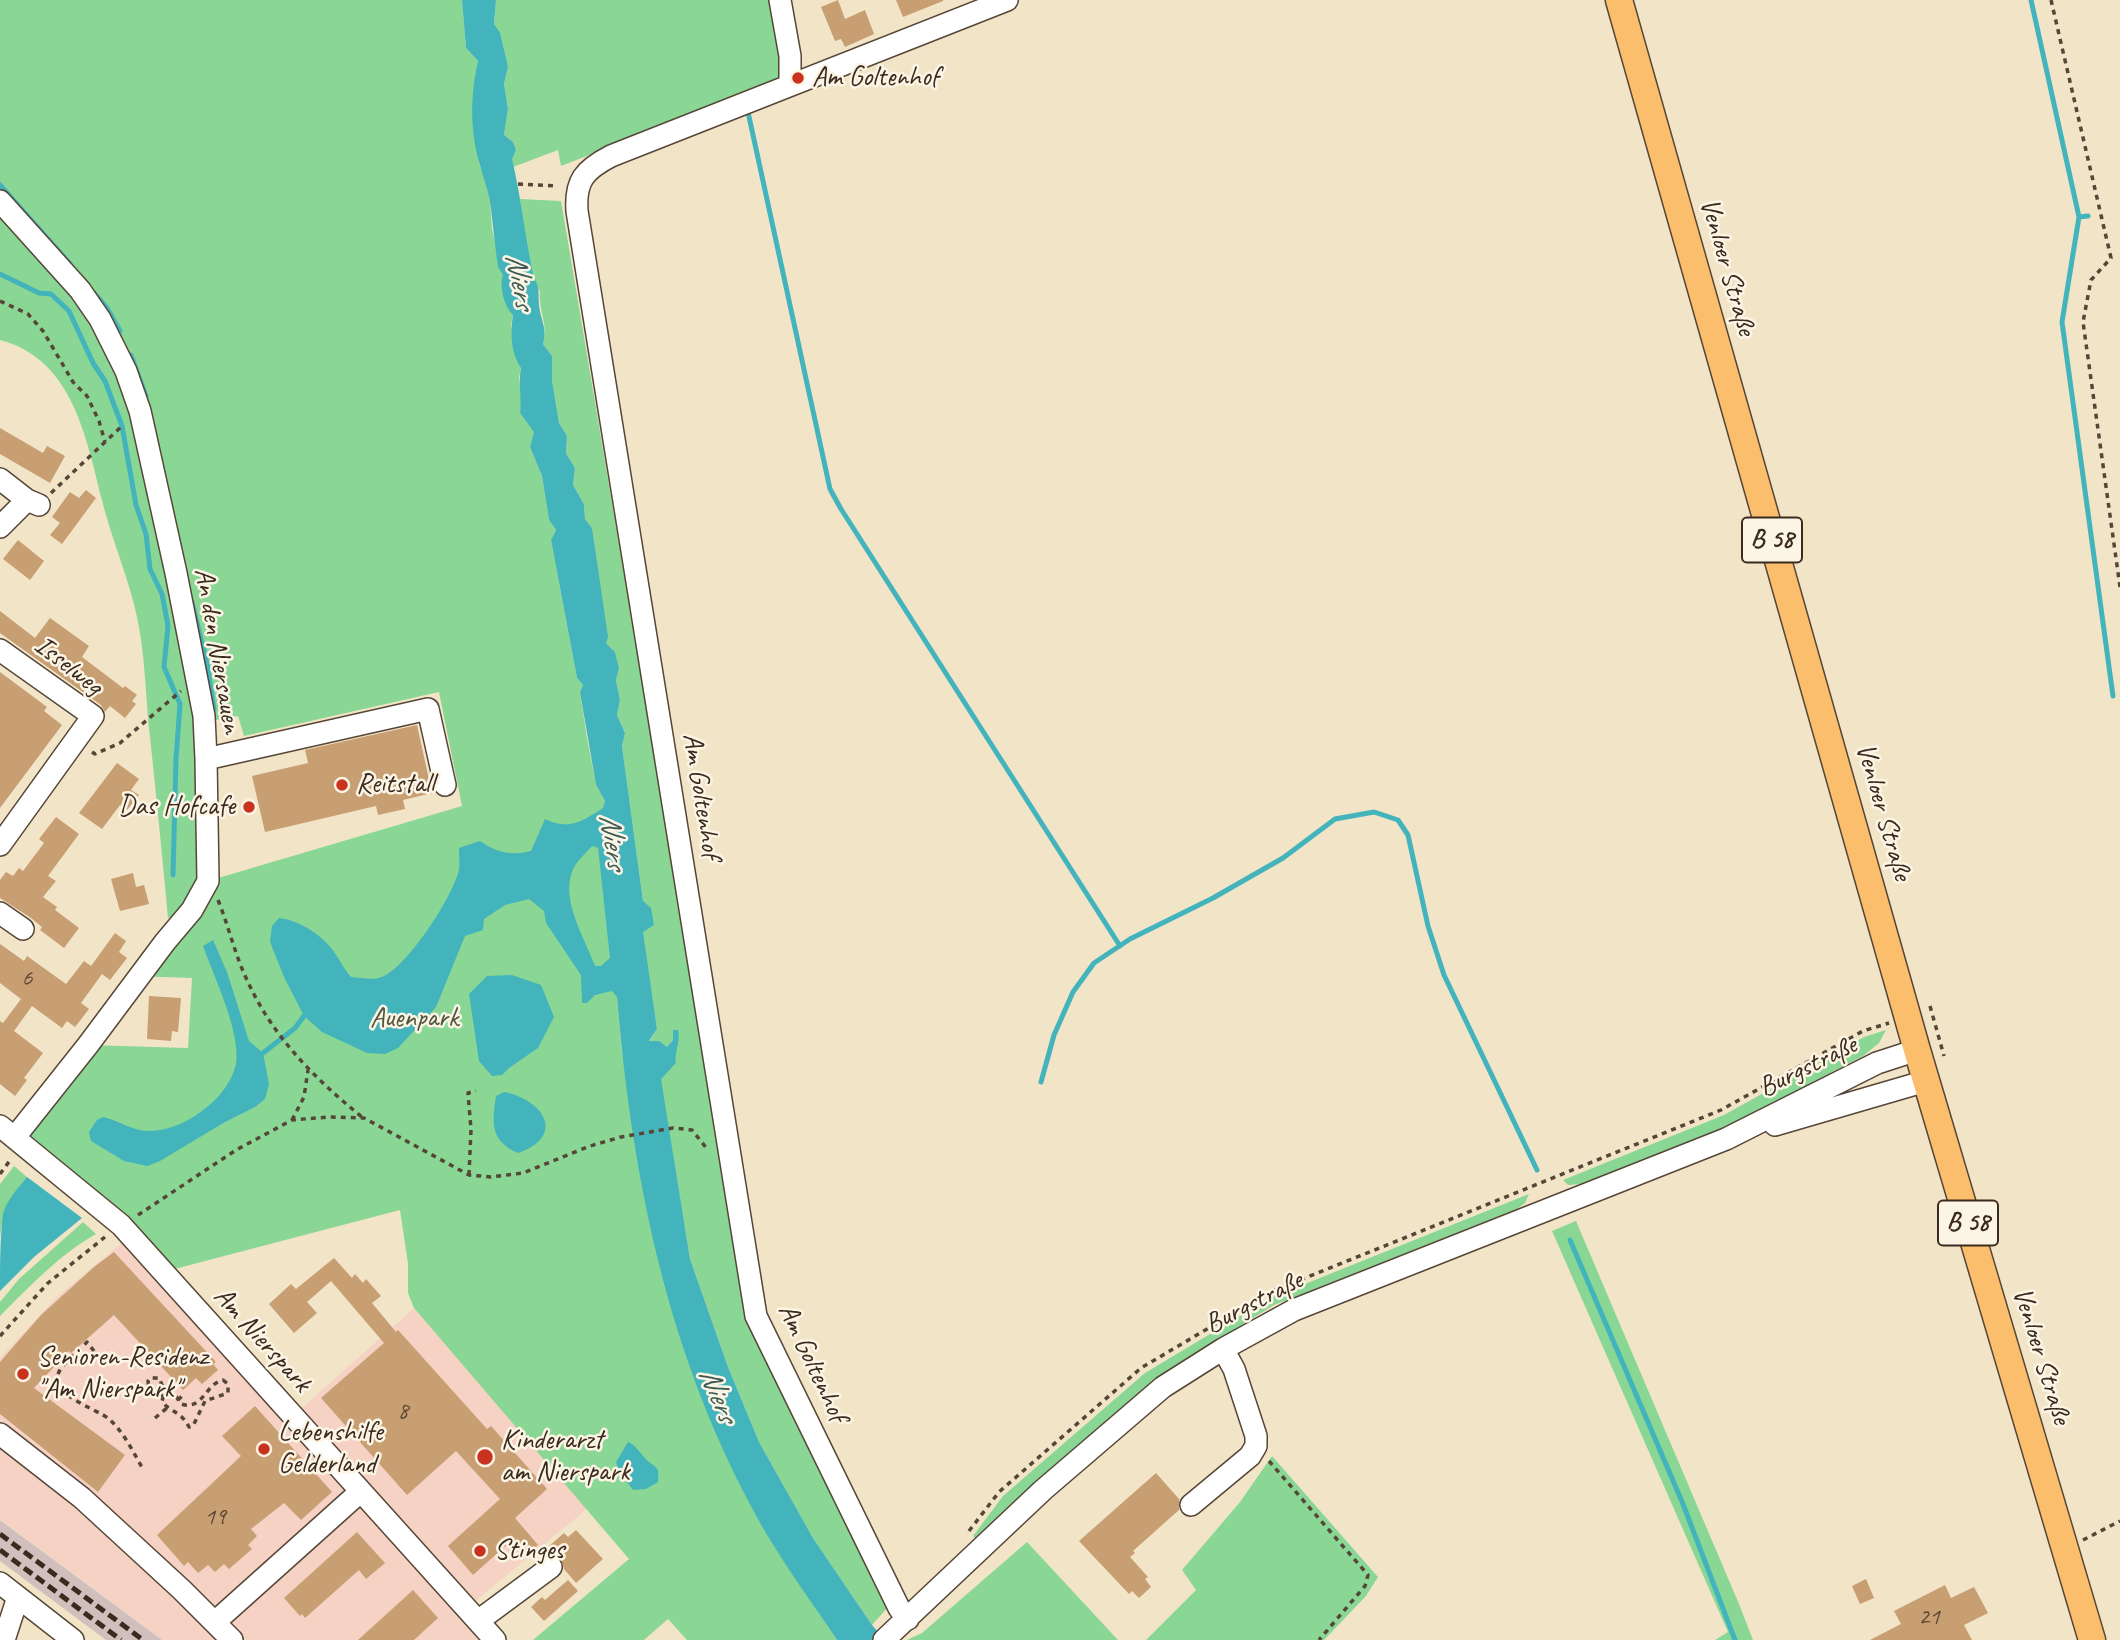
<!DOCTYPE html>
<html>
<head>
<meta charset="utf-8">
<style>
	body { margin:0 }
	canvas { display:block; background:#f2e4c7 }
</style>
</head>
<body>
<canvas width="2120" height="1640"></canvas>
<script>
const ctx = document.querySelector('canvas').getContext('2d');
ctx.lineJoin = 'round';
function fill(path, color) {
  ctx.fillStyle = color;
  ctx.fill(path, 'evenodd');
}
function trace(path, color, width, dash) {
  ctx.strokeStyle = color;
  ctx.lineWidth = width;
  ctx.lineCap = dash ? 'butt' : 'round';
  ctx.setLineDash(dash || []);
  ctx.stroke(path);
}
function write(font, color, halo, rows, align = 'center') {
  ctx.font = font + ' Caveat,sans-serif';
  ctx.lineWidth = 5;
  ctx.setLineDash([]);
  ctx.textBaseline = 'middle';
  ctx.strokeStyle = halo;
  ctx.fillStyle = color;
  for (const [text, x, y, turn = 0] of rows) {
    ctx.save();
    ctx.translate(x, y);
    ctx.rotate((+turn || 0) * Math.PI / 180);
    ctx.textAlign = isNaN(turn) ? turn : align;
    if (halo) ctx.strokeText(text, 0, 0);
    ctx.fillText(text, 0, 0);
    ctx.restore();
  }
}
fill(new Path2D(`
	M130,1236l163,180 121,-108 174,200 -121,100 28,32h-333l-162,-121v-161l59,-63z`), '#f6d2c4');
fill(new Path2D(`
	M0,1520l162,120h-56l-106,-79z`), '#d1bfbe');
fill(new Path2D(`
	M0,0h462l4,48 12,13 -3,15 -2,49 7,41 5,11 5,25 2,27 21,86 -2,11 10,42 -2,10 3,19 -2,16 15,19 -5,15 12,29 7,44 7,10 -5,10 26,138 6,7 -3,7 7,46 9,47 9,16 -7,47 19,149 5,56 108,408 42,82 65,97h-150l-19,-21 -24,21h-111l96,-81 -215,-251 -6,-15v-29l-8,-54 -237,62 -148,-135 73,-92 100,3 4,-70 -60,-2 48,-62 -12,4c-6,-63 -12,-127 -19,-190 -3,-31 -4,-64 -9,-95 -7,-46 -27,-88 -38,-133 -16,-62 -29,-141 -102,-160zM181,550l35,170 22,-4 6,20 195,-44 23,114 -254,75 -4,-165z
	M496,0h277l6,22 2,58 -220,86 -3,-16 -45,17 -2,-8 5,-9 -3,-8 -9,-7 4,-26 -4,-25 4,-17 -14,-43z
	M520,199l41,2 189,1118 139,287 -17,19 -59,-87 -54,-96 -31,-75 -38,-108 -30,-181 16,-15 -3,-23 -6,7 -18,-5 8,-13 -15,-97 1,-31 -21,-155 3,-13 -8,-18 3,-15 -4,-20 3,-12 -4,-16 -9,-9 -14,-115 -7,-9 -1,-15 -11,-19 2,-17 -9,-15 1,-17 -8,-13 -7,-43v-24l-9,-12c6,-17 -5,-35 -3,-53l-9,-9z
	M1886,1030l-7,13 -16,13 -138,72 -144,56 -13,1 -5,-5 161,-65 140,-78z
	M14,1166l13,11c-18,23 -23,31 -27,60v-53z
	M1529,1194l-4,9 -8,6 -243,96 -118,73 -181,160 -2,-2 30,-40 142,-123 125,-75z
	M1576,1221l163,383 14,36h-38l13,-8 -176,-401z
	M83,1222l13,12c-37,21 -66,52 -96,82v-14l19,-23z
	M1272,1456l106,121 -12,19 -42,44h-178l50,-50 -14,-20 58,-68z
	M1027,1542l91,98h-211l15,-7z`), '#8ad795');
fill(new Path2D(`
	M462,0h34l-2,24 6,9 8,34 -4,17 4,25 -4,26 9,7 3,8 -4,9c9,38 13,77 21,115l-2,7h5c4,10 2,14 3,23 1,15 9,25 4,40l9,12v24l7,43 8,13 -1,17 9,15 -2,17 11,19 1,15 7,9 16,109 -2,6 9,9 4,16 -3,12 4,20 -3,15 8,18 -3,13 21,155 8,7 3,17 -11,7 14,97 -8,12h10l8,6 6,-7v-10h5c3,13 -4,21 -2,33l-15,16 29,180 38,108 31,75 54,96 59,87 13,15h-48c-21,-32 -45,-64 -65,-97 -100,-168 -139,-353 -155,-546l-5,-6 -17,4 -8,8h-5l-1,-28 -35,-52 -2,-12 -15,-12 -24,6 -21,14 -1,11 -18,6 -29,71 -38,41 -13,6 -18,-1 -45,-21 -18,-16 -20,-39 -14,-35 2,-16 7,-8c19,2 40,15 53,31 7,9 11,19 19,28 11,1 23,4 33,-1 25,-12 68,-78 75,-106 1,-6 0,-15 0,-22l21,-7c18,12 30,15 51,10l14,-32c24,12 38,2 58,-11l2,-7 -9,-16 -16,-93 3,-7 -6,-7 -26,-138 5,-10 -7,-10 -7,-44 -12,-29 4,-15 -14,-19c2,-15 -2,-30 1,-45 -10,-14 -11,-35 -8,-53 -9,-9 -14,-28 -10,-40l-5,-8c-3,-21 -5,-43 -8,-65 -2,-13 -7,-25 -10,-37 -10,-32 -10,-71 -2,-104l-12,-13zM592,846l6,2 12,110 -9,8h-6c-10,-27 -34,-65 -23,-94 3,-10 14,-19 20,-26z
	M213,940l14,32 22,69 14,12 6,31 -4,15 -10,8 -30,15 -65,39 -13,5 -23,-5 -33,-20 -2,-9 8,-12 6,-3c15,3 29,14 45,14 22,0 42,-10 59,-24 13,-10 25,-26 29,-43 5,-32 -22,-87 -33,-118z
	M512,975l29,10 13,32 -16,31 -29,20 -7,7 -10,1 -13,-15 -10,-67 18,-18z
	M504,1092c41,8 62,45 14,61 -28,-12 -26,-30 -22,-57z
	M27,1177l55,41 -48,39 -34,34c0,-24 0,-53 3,-77 4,-14 15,-26 24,-37z
	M628,1442c9,4 10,9 17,16 10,11 15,6 13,24l-12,7 -13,1 -14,-19 -3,-9z`), '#43b3bc');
trace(new Path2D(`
	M2031,0l48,217
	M748,112l82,377 11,20 279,437
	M0,185l70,79
	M2088,216l-9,1 -17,105 51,374
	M0,274l39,19 12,1 18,17 24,52 12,18 17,45 14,79 10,29 4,35 12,25 6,32 -4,41 16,37 -4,55 -3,116
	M94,293l13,15 13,23
	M131,355l15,41
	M192,602l15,62 7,45
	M263,1053l32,-25 9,-12
	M1041,1082l13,-47 19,-43 21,-29 36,-24 83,-41 70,-40 52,-39 39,-7 24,8 10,15 20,91 16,49 93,195
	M1570,1240l113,264 52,136`), '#43b3bc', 5);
fill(new Path2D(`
	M838,0l7,19 20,-9 9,24 -29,13 -4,-8 -6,2 -14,-34z
	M896,0h47v1l-40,16z
	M0,428l43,25 4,-7 18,10 -15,27 -50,-29z
	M86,490l10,8 -34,46 -12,-9 10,-12 -8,-6 18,-25 9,6z
	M18,540l26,21 -14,19 -27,-21z
	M0,611l35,27 15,-20 39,28 -7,11 41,31 2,-2 12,9 -5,6 4,3 -11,14 -15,-12 -5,6 -4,-7 -101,-72z
	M0,672l47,35 -3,4 18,14 -62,83z
	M417,725l15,68 -29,7 2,9 -27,6 -2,-9 -111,26 -13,-56 56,-13 -3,-13z
	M117,763l22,16 -8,11 8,5 -12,15 -7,-5 -18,24 -23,-16z
	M56,817l23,17 -31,42 8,5 -13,16 14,10 -2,3 24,18 -15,20 -24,-18 2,-3 -11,-9 -31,-20v-18l6,-8 7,4 6,-8 4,3 21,-28 -5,-4z
	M133,873l3,14 8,-2 5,19 -29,7 -9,-32z
	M115,933l11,8 -7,11 8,6 -17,22 -8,-6 -21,29 8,6 -14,18 -8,-6 -5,7 -30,-22 -18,25 29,22 -19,25 3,2 -12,16 -15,-12v-63l3,2 18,-24 -21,-16v-39l24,17 3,-5 39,28 18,-23 7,5z
	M149,996l32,2 -3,34 -6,-1 -1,10 -24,-2z
	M114,1252l102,110 -3,2 5,6 -16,14 -6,-6 -13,12 -69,-75 -43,38 -2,-2 -35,37 91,67 -27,37 -98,-78v-52l41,-47 53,-48z
	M334,1258l18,20 3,-4 8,9 3,-4 15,17 -9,7 24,29 2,-2 89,99 4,-3 56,63 -32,29 23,27 -14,12 -13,-16 -38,34 -25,-29 52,-47 -44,-48 -49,44 -86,-97 63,-55 -53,-62 -24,21 10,11 -23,20 -25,-29 22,-20 5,5z
	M255,1406l77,86 -31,28 -17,-17 -33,26 6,7 -9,9 4,4 -23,20 -5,-5 -9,8 -7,-7 -10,8 -10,-11 -4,4 -27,-31 84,-79 -19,-20z
	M1156,1473l23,26v11l-46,41 2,2 -5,4 18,20 -3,2 6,8 -12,11 -7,-7 -3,3 -50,-53z
	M576,1530l27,29 -27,24 -12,-14 -3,-10 -13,-12 16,-14 4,4z
	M357,1532l28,31 -19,16 -7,-9 -54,48 -3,-4 -2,2 -16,-18z
	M1866,1579l8,19 -14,6 -8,-18z
	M568,1580l10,11 -34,30 -13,-14 11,-10 3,3z
	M1945,1585l6,13 23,-11 14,26 -24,12 8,15h-102l31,-16 -7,-13z
	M413,1590l25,28 -24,22h-56z`), '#c89e73');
const minor = new Path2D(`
	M780,0l10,56v29
	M0,201l80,89 20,29 26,52 14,40 36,162 28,143 2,43 2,122 -16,29 -27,32 -77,103 -73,92
	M0,479l27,21 12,5
	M0,527l27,-27
	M0,650l93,66 -93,129
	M206,759l222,-50 17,76
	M0,913l23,16
	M1775,1125l151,-44
	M0,1126l121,99 374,415
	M0,1434l82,64 100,92 50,50
	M1191,1505l59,-49 6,-10v-10l-22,-67 -11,-20
	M0,1583l73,57
	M908,1619l-9,-11 -143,-292 -179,-1105c-2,-30 7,-41 34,-55l396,-156
	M478,1621l73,-54
	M215,1622l145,-130
	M4,1640l14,-43
	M884,1640l159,-150 120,-103 60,-38 71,-39 432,-171 151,-76 40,-13`);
const major = new Path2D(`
	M1619,0l298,1050 175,590`);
trace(minor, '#564637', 24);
trace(major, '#564637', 29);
trace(new Path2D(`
	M2051,0l60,258 -20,22 -8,42 37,265
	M518,184l40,2
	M0,301l28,13 15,17 30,51 14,14 12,25 6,21
	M51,493l71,-67
	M92,752l3,2 25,-11 61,-52
	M218,900c11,27 17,56 30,82 25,55 67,97 114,135
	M1930,1006l14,50
	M292,1120l12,-23 4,-27
	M0,1174l11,-15
	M469,1175l2,-46 -3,-36 8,-2
	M138,1215l98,-65 56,-30 37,-3 35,1 105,57 22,2 32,-4 67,-27 31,-9 52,-9 19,2 16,20
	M0,1336l48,-53 57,-46
	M94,1351l-7,-9c-9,9 -21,18 -27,28 -15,24 36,38 49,49 15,13 24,33 34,50
	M223,1380l5,4v9l-23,8 -12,25 -4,1c-9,-17 -19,-14 -27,-26l2,-6 10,-2 7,11c22,7 24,-20 42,-24z
	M163,1396l-14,-7 -1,-8 2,-3h9l3,7 9,7
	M178,1400l7,-7
	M155,1418l13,-11
	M1269,1461l99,114 -3,11 -46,54
	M969,1531l30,-39 142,-124 127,-75 453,-183 142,-79 26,-8
	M2083,1540l37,-19`), '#564637', 3.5, [5, 5]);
trace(minor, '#fff', 21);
trace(major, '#fabe6d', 26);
trace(new Path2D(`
	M0,1534l143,106
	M0,1550l121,90`), '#3b2a1e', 5, [10, 5]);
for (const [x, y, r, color] of [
	[798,78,7,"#c8321e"],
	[342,785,7,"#c8321e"],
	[249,807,7,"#c8321e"],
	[23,1374,7,"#c8321e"],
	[264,1449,7,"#c8321e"],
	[485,1457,9,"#c8321e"],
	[480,1551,7,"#c8321e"]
]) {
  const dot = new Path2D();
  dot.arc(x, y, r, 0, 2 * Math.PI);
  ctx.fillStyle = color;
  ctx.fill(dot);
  trace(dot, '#fcf5e5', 2.5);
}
write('24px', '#5e4733', null, [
	["6",27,979],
	["8",403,1412],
	["19",215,1518],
	["21",1929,1618]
]);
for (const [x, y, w] of [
	[1772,540,60],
	[1968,1223,60]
]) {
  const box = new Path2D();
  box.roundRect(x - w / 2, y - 22.5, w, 45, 5);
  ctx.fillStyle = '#fcf5e5';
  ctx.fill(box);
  trace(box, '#3b2a1e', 2);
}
write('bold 26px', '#3b2a1e', null, [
	["B 58",1772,540],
	["B 58",1968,1223]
]);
write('28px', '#3b2a1e', '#fcf5e5', [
	["Am Goltenhof",812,78],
	["Reitstall",356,785],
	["Das Hofcafe",235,807,"right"],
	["Senioren-Residenz",37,1358],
	["\"Am Nierspark\"",37,1390],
	["Lebenshilfe",278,1433],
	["Gelderland",278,1465],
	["Kinderarzt",501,1441],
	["am Nierspark",501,1473],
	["Stinges",494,1551]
], 'left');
write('28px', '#3b2a1e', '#fcf5e5', [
	["Venloer Straße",1727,267,74],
	["An den Niersauen",217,651,80],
	["Isselweg",68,666,38],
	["Am Goltenhof",701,796,81],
	["Venloer Straße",1883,812,74],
	["Burgstraße",1808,1067,-26],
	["Burgstraße",1254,1303,-27],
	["Am Nierspark",262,1340,48],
	["Venloer Straße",2041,1356,73],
	["Am Goltenhof",812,1363,65]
]);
write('28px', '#4f553c', '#fcf5e5', [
	["Auenpark",414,1019]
]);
write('italic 30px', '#3e5a55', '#fcf5e5', [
	["Niers",519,281,80],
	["Niers",612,841,82],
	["Niers",717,1395,68]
]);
</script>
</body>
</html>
